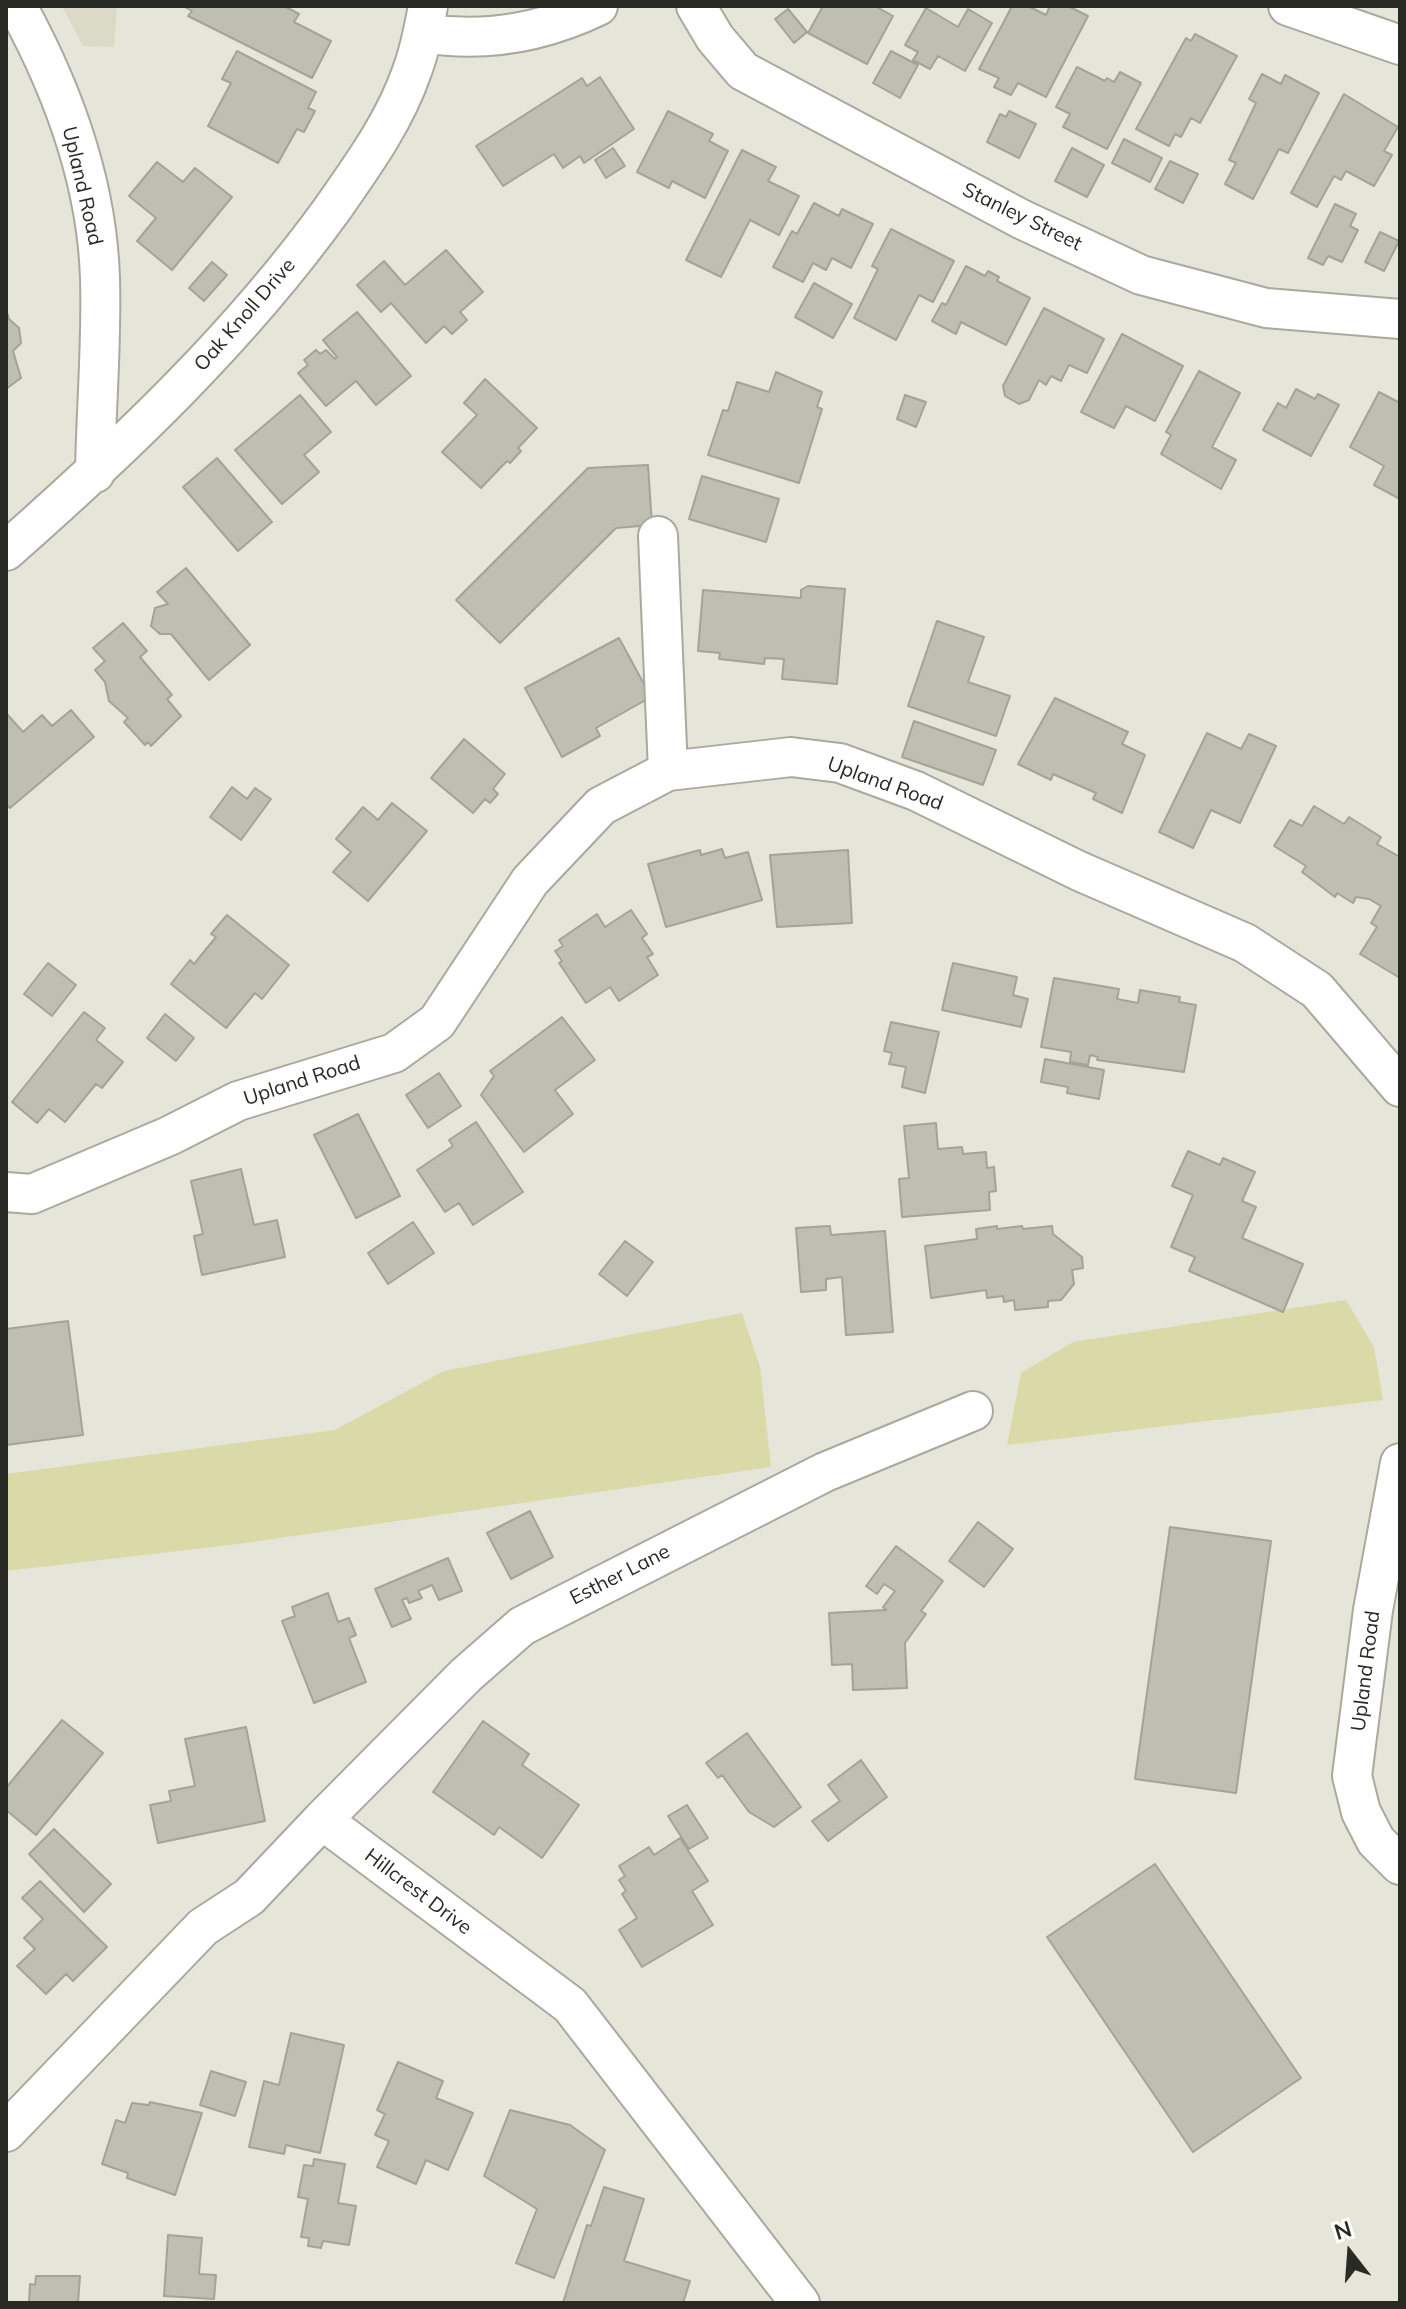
<!DOCTYPE html>
<html>
<head>
<meta charset="utf-8">
<style>
	body { margin:0 }
	#map { position:relative; width:1406px; height:2309px; overflow:hidden; background:#e5e5d9; font-family:Mulish,sans-serif }
	canvas { display:block }
	.frame { position:absolute; inset:0; border:8px solid #2a2a25; pointer-events:none }
	.north { position:absolute; left:1310px; top:2213px; width:80px; height:80px; -webkit-text-stroke:6px #fff; paint-order:stroke; rotate:343deg; font-size:22px; font-weight:700; line-height:32px; text-align:center; color:#2a2a25 }
	.north::after { content:''; display:block; margin:auto; width:28px; height:36px; background:#2a2a25; clip-path:polygon(50% 0,100% 100%,50% 72%,0 100%) }
</style>
</head>
<body>
<div id="map">
<canvas width="1406" height="2309"></canvas>
<div class="frame"></div>
<div class="north">N</div>
</div>
<script>
const ctx = document.querySelector('canvas').getContext('2d');
ctx.lineJoin = 'round';
function fill(path, color) {
  ctx.fillStyle = color;
  ctx.fill(path, 'evenodd');
}
function trace(path, color, width, dash) {
  ctx.strokeStyle = color;
  ctx.lineWidth = width;
  ctx.lineCap = dash ? 'butt' : 'round';
  ctx.setLineDash(dash || []);
  ctx.stroke(path);
}
function write(font, color, halo, rows, align = 'center') {
  ctx.font = font + ' Mulish,sans-serif';
  ctx.lineWidth = 8;
  ctx.setLineDash([]);
  ctx.textBaseline = 'middle';
  ctx.strokeStyle = halo;
  ctx.fillStyle = color;
  for (const [text, x, y, turn = 0] of rows) {
    ctx.save();
    ctx.translate(x, y);
    ctx.rotate((+turn || 0) * Math.PI / 180);
    ctx.textAlign = isNaN(turn) ? turn : align;
    if (halo) ctx.strokeText(text, 0, 0);
    ctx.fillText(text, 0, 0);
    ctx.restore();
  }
}
fill(new Path2D(`
	M62,6h55l-3,41 -31,-1z`), '#dadac7');
fill(new Path2D(`
	M1346,1300l28,47 9,53 -376,45 14,-72 52,-31z
	M742,1313l18,54 11,100 -533,77 -232,27v-97l329,-44 109,-59z`), '#dad9a8');
const building = new Path2D(`
	M183,6h101l15,8 -5,8 37,19 -19,37 -124,-62 4,-5z
	M823,6h52l18,10 -26,48 -59,-31z
	M1012,6h16l18,9 4,-9h18l20,10 -42,81 -28,-14 -7,12 -17,-8 5,-9 -20,-9z
	M926,8l32,19 10,-18 24,14 -27,48 -27,-15 -8,13 -17,-9 5,-8 -13,-7z
	M788,9l19,23 -13,11 -19,-24z
	M1195,34l42,22 -37,67 -9,-5 -10,19 -6,-3 -6,12 -33,-17 50,-91 5,3z
	M237,51l79,41 -8,16 7,3 -11,21 -7,-3 -19,34 -70,-37 23,-43 -9,-4z
	M891,51l27,14 -18,33 -27,-15z
	M1077,67l28,14 2,-3 7,4 6,-10 21,11 -34,66 -44,-22 7,-13 -14,-7z
	M1262,74l19,10 4,-9 34,18 -31,60 -9,-4 -26,50 -28,-15 11,-21 -7,-3 27,-57 -7,-4z
	M600,77l34,52 -50,34 -4,-7 -17,12 -9,-14 -51,32 -27,-40 106,-68 5,8z
	M1344,94l54,33 -14,24 8,4 -18,31 -28,-15 -5,9 -7,-4 -17,31 -26,-14z
	M668,111l45,23 -4,7 19,10 -23,47 -33,-17 -3,7 -32,-16z
	M1009,111l27,13 -17,34 -32,-16 13,-28 6,3z
	M1124,139l38,19 -12,24 -38,-19z
	M613,148l12,18 -19,12 -11,-18z
	M1072,148l32,17 -17,32 -32,-16z
	M742,150l34,17 -8,14 31,15 -20,39 -29,-15 -29,57 -35,-17z
	M1170,161l28,13 -15,29 -28,-14z
	M157,162l26,20 12,-14 37,29 -60,73 -35,-29 19,-23 -27,-22z
	M814,203l25,13 3,-7 31,15 -22,44 -19,-10 -6,12 -13,-7 -10,19 -30,-15 19,-36 5,3z
	M1335,204l21,10 -6,12 8,4 -16,32 -14,-6 -5,9 -15,-7z
	M891,229l63,32 -21,41 -14,-7 -23,45 -42,-22 24,-49 -6,-3z
	M1380,232l19,9 -15,30 -19,-9z
	M446,250l37,42 -23,20 7,8 -15,14 -8,-8 -18,17 -35,-40 -10,9 -24,-27 27,-24 21,24z
	M212,262l15,13 -23,26 -15,-13z
	M966,266l19,10 3,-5 11,6 -2,4 33,17 -24,47 -45,-23 -5,12 -24,-13 10,-18 4,2z
	M814,283l38,21 -19,34 -38,-21z
	M1044,308l60,31 -17,34 -18,-8 -8,16 -10,-5 -5,9 -7,-5 -10,20 -10,4 -14,-8 -2,-10z
	M6,309l3,10 10,9 2,15 -8,8 8,27 -15,11z
	M357,312l54,64 -35,29 -20,-24 -30,25 -28,-33 10,-8 -4,-5 12,-10 4,4 6,-4 9,9 2,-2 -14,-17z
	M1122,334l61,32 -28,55 -29,-15 -12,22 -33,-16z
	M1199,371l41,22 -28,54 24,13 -15,29 -60,-35 10,-19 -5,-3z
	M776,372l46,20 -5,15 5,2 -23,74 -91,-28 15,-45 5,1 9,-29 32,10z
	M485,379l52,49 -19,20 3,3 -11,12 -3,-2 -26,27 -39,-36 35,-37 -13,-12z
	M1296,389l19,10 3,-5 21,11 -28,51 -48,-26 15,-27 8,5z
	M1379,392l21,11v96l-26,-14 10,-19 -34,-19z
	M300,395l31,37 -27,23 15,17 -37,32 -47,-54z
	M905,395l21,7 -10,25 -19,-8z
	M217,458l55,64 -34,29 -55,-64z
	M648,465l4,60 -36,3 -116,115 -44,-43 132,-132z
	M702,476l77,23 -13,43 -77,-23z
	M186,568l64,77 -41,35 -38,-46h-11l-9,-8 4,-18 13,-4 -11,-12z
	M808,586l37,3 -8,95 -55,-5 2,-20 -19,-1 -1,6 -45,-5 1,-6 -22,-2 5,-61 98,8v-8z
	M937,621l47,16 -16,45 42,14 -14,40 -88,-30z
	M123,623l24,28 -7,6 32,38 -5,4 14,17 -30,30 -3,-4 -3,3 -21,-23 4,-4 -19,-17 -4,-19 -10,-12 10,-9 -12,-13z
	M619,638l32,59 -55,31 4,8 -38,21 -37,-69z
	M1055,698l73,34 -6,12 23,11 -23,58 -29,-14 3,-6 -43,-19 -2,6 -33,-16z
	M71,710l23,27 -84,71 -4,-4v-91l17,19 19,-17 10,11z
	M914,721l82,29 -13,35 -81,-28z
	M1207,733l34,16 8,-15 27,12 -36,77 -29,-13 -18,38 -34,-16z
	M464,739l41,35 -12,15 5,5 -8,9 -5,-4 -12,14 -42,-35z
	M232,787l15,12 8,-11 16,11 -30,41 -31,-23z
	M392,803l35,28 -59,70 -35,-29 18,-20 -15,-13 27,-32 15,13z
	M1314,806l30,18 5,-7 32,20 -4,7 23,13v121l-40,-24 17,-27 -6,-4 10,-17 -12,-7 -13,-2 -3,6 -16,-10 -2,4 -33,-25 4,-6 -32,-20 16,-26 12,6z
	M722,849l3,9 23,-6 14,48 -96,27 -18,-63 52,-14 1,5z
	M848,850l4,73 -75,4 -7,-72z
	M631,910l16,24 -5,4 11,16 -6,3 11,18 -39,26 -9,-14 -24,16 -27,-40 3,-2 -7,-10 8,-5 -4,-6 38,-26 8,13z
	M227,915l62,50 -27,34 -7,-6 -29,35 -55,-44 19,-24 4,4 22,-27 -5,-3z
	M48,963l28,22 -24,31 -28,-22z
	M953,963l64,14 -4,18 15,4 -7,28 -79,-17z
	M1054,978l65,11 -2,10 21,4 2,-13 40,7 -1,5 17,3 -12,67 -87,-12 1,-3 -8,-2 -2,10 -18,-3 1,-10 -30,-5z
	M84,1012l21,16 -9,12 27,22 -21,26 -6,-4 -31,38 -16,-13 -12,14 -25,-21z
	M165,1014l29,24 -18,23 -29,-23z
	M562,1017l33,43 -40,30 18,24 -49,38 -43,-57 13,-19 -4,-5z
	M891,1022l48,10 -14,61 -23,-6 4,-20 -17,-3 3,-11 -8,-2z
	M1045,1059l59,11 -5,29 -32,-6 1,-6 -27,-5z
	M439,1073l22,33 -33,22 -22,-33z
	M358,1114l42,82 -44,22 -42,-83z
	M476,1122l47,70 -50,33 -14,-22 -14,9 -28,-42 36,-24 -4,-6z
	M936,1123l2,26 24,-2 1,7 23,-2 1,16 7,-1 2,24 -7,1 1,18 -88,7 -3,-38 10,-1 -5,-52z
	M1188,1151l32,14 3,-7 32,14 -13,29 14,6 -14,31 61,26 -20,48 -94,-41 6,-14 -24,-10 22,-52 -21,-9z
	M241,1169l13,56 23,-5 8,37 -83,18 -8,-39 9,-2 -12,-53z
	M413,1222l21,31 -46,31 -20,-31z
	M830,1226l1,9 54,-4 8,101 -47,3 -4,-58 -16,2v11l-25,2 -5,-64z
	M997,1226v3l25,-3 1,3 29,-3 1,8 29,23 1,11 -11,2 2,14 -13,16 -13,1v6l-33,3 -1,-10 -10,2 -1,-6 -16,2 -1,-8 -55,8 -6,-52 52,-7 -1,-10z
	M625,1241l28,21 -26,34 -28,-22z
	M68,1321l15,114 -77,10v-116z
	M530,1511l23,46 -42,22 -24,-46z
	M978,1522l35,27 -29,38 -35,-26z
	M1170,1527l101,14 -35,252 -101,-14z
	M896,1546l47,35 -22,30 5,3 -21,29 2,45 -54,2 -1,-26 -20,1 -3,-52 57,-3 -3,-3 12,-16 -11,-7 -7,10 -11,-8z
	M448,1558l14,33 -23,9 -7,-15 -14,6 4,7 -13,5 -2,-5 -5,2 9,19 -19,8 -17,-38z
	M328,1593l10,29 11,-4 7,17 -7,3 17,44 -52,21 -32,-82 13,-5 -3,-9z
	M62,1720l41,33 -67,82 -30,-25v-22z
	M483,1721l46,33 -7,11 57,40 -37,53 -43,-31 -5,8 -61,-43z
	M246,1727l19,94 -107,22 -8,-38 21,-4 -2,-10 26,-5 -10,-47z
	M747,1733l54,74 -27,20 -25,-15 -27,-37 -4,3 -12,-15z
	M861,1760l26,37 -59,44 -16,-20 28,-20 -12,-16z
	M687,1805l21,33 -19,11 -21,-33z
	M54,1829l57,55 -27,28 -55,-58z
	M680,1838l28,43 -16,10 21,34 -71,42 -23,-37 18,-12 -15,-24 4,-3 -7,-11 6,-4 -6,-10 30,-19 5,8z
	M1155,1864l146,214 -108,74 -146,-215z
	M40,1881l67,66 -34,34 -7,-7 -20,20 -29,-28 18,-17 -11,-11 19,-19 -21,-21z
	M291,2033l53,12 -24,108 -34,-8 -2,9 -35,-7 15,-66 15,4z
	M398,2062l45,19 -7,17 37,15 -25,57 -22,-10 -10,24 -39,-17 12,-26 -14,-6 10,-21 -8,-4z
	M211,2071l35,11 -11,34 -35,-11z
	M150,2102l52,11 -27,82 -48,-17 1,-5 -26,-9 14,-44 9,3 7,-20 17,2z
	M510,2110l60,15 35,25 -51,128 -38,-15 21,-54 -53,-33z
	M314,2159l31,5 -7,39 18,3 -7,39 -26,-4 -2,7 -13,-2 1,-8 -8,-1 7,-38 -10,-2 6,-32 9,1z
	M604,2187l40,12 -20,62 66,20 -7,22h-120l24,-78 4,1z
	M168,2235l34,3 -3,36 17,1 -2,24 -50,-3z
	M36,2276h44l-2,27h-49l1,-19 5,1z`);
fill(building, '#bebeb3');
trace(building, '#a3a398', 2);
const minor = new Path2D(`
	M17,6c45,82 80,177 83,272 2,65 -4,131 -5,195
	M696,6l19,32 28,33 278,148 120,56 125,33 134,11
	M1288,6l112,39
	M423,33c61,10 119,0 175,-27
	M658,536l10,235
	M6,551c119,-105 234,-214 327,-343 30,-43 62,-87 79,-137 8,-21 12,-43 16,-65
	M6,1192l26,2 137,-58 69,-35 156,-48 43,-31 93,-141 71,-75 67,-35 123,-14 49,6 76,28 163,80 166,72 72,47 83,97
	M1400,1463l-27,147 -21,166 9,36 15,29 24,24
	M322,1820l144,-145 56,-49 303,-154 148,-61
	M6,2132l197,-205 46,-30 73,-77 248,185 230,298`);
trace(minor, '#a9a99e', 42);
trace(minor, '#fff', 38);
write('20px', '#2a2a25', '#fff', [
	["Upland Road",82,186,77],
	["Stanley Street",1022,217,26],
	["Oak Knoll Drive",245,315,-49],
	["Upland Road",885,784,20],
	["Upland Road",302,1081,-18],
	["Esther Lane",620,1575,-27],
	["Upland Road",1366,1671,-83],
	["Hillcrest Drive",418,1892,37]
]);
</script>
</body>
</html>
